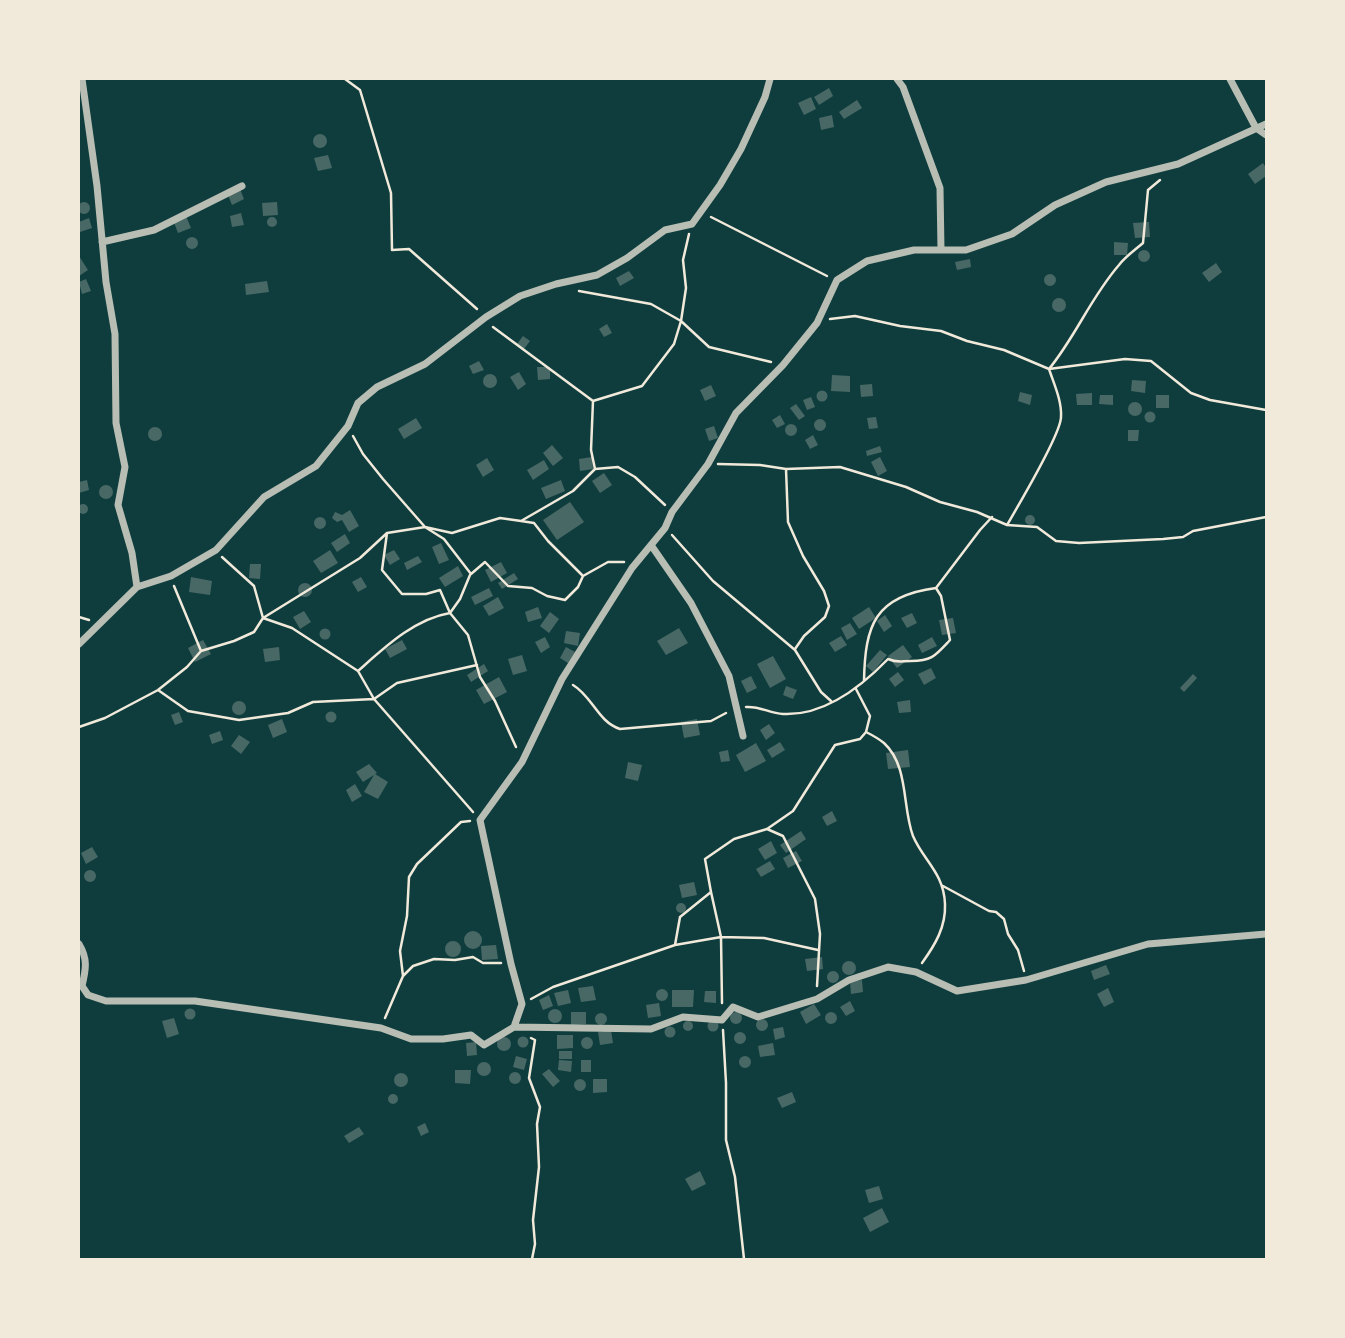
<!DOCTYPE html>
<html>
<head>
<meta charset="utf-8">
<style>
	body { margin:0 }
	#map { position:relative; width:1345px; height:1338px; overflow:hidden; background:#0f3d3e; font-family:"Golos Text",sans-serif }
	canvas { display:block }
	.frame { position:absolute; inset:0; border:80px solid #f1e9da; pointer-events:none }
</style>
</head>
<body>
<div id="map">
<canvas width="1345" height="1338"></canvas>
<div class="frame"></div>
</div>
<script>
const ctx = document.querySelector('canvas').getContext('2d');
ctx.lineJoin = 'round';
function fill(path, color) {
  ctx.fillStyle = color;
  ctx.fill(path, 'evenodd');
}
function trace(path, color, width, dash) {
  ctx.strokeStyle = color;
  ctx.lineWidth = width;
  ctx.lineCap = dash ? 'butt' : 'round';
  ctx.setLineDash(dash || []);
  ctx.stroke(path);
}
fill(new Path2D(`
	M829,88l4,8 -14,9 -5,-8z
	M811,97l5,12 -12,6 -6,-12z
	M857,100l5,8 -18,11 -5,-7z
	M832,115l2,12 -13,3 -2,-12z
	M313 141a7 7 0 1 1 14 0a7 7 0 1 1-14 0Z
	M328,155l4,13 -14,3 -4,-13z
	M1263,163l3,5v8l-11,8 -7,-10z
	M240,189l4,10 -12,6 -4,-10z
	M78 208a6 6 0 1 1 12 0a6 6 0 1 1-12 0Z
	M277,202l1,13 -15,1 -1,-13z
	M241,213l3,12 -12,2 -2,-11z
	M186,216l5,12 -13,5 -5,-13z
	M267 222a5 5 0 1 1 10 0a5 5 0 1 1-10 0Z
	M89,218l3,10 -12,4 -1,-10z
	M1149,222l1,15 -15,1 -2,-15z
	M186 243a6 6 0 1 1 12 0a6 6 0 1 1-12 0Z
	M1114,242l14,1 -1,12h-13z
	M1138 256a6 6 0 1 1 12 0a6 6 0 1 1-12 0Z
	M79,256l9,14 -9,6z
	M970,259l1,8 -14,3 -2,-8z
	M1216,263l6,9 -13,10 -7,-9z
	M629,271l5,7 -14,8 -4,-8z
	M1044 280a6 6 0 1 1 12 0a6 6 0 1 1-12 0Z
	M86,279l5,12 -9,3 -3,-12z
	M267,281l2,11 -23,3 -1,-11z
	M1052 305a7 7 0 1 1 14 0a7 7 0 1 1-14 0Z
	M607,324l5,9 -8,4 -5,-8z
	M523,336l7,5 -6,8 -7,-5z
	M479,361l5,9 -11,4 -4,-8z
	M537,367h13v12l-12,1z
	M519,372l7,12 -8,6 -8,-13z
	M483 381a7 7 0 1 1 14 0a7 7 0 1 1-14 0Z
	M832,375l18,1v16l-19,-1z
	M1132,380l14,1 -1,12 -14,-2z
	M872,384l1,12 -12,1 -1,-12z
	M711,385l5,11 -11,5 -5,-11z
	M816.5 396a5.5 5.5 0 1 1 11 0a5.5 5.5 0 1 1-11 0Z
	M1020,392l12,3 -2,10 -12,-4z
	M1092,393v12h-15l-1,-11z
	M1100,395h13v10l-14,-1z
	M1156,395h13v13h-13z
	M811,397l4,10 -8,3 -4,-10z
	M1128 409a7 7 0 1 1 14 0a7 7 0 1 1-14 0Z
	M796,404l9,12 -6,4 -9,-12z
	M1144.5 417a5.5 5.5 0 1 1 11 0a5.5 5.5 0 1 1-11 0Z
	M780,415l5,9 -8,4 -5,-8z
	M876,417l2,11 -9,1 -2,-11z
	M416,418l6,10 -18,11 -6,-10z
	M814 425a6 6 0 1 1 12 0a6 6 0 1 1-12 0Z
	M785 430a6 6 0 1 1 12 0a6 6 0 1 1-12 0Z
	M714,426l4,12 -9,3 -4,-12z
	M148 434a7 7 0 1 1 14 0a7 7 0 1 1-14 0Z
	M1128,430h11l-1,11h-10z
	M813,435l5,10 -8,4 -5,-9z
	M552,445l11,13 -10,8 -10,-13z
	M880,446l2,6 -15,4 -1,-5z
	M592,457l1,12 -13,2 -1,-12z
	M880,457l7,14 -9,5 -7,-14z
	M487,458l7,12 -11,7 -7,-12z
	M544,460l5,9 -16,11 -6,-10z
	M604,473l8,12 -12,8 -8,-12z
	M87,480l2,10 -10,3v-11z
	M561,480l4,11 -19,8 -5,-11z
	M99 492a7 7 0 1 1 14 0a7 7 0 1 1-14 0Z
	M570,502l14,20 -27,18 -14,-20z
	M78 509a5 5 0 1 1 10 0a5 5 0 1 1-10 0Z
	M350,510l9,16 -10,6 -7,-12 -5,2 -5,-4 3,-6 7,3z
	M1025 520a5 5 0 1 1 10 0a5 5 0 1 1-10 0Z
	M314 523a6 6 0 1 1 12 0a6 6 0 1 1-12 0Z
	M345,534l5,9 -13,9 -6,-9z
	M441,543l8,17 -10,4 -7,-17z
	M330,550l8,13 -17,10 -8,-12z
	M394,550l6,9 -10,6 -6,-10z
	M418,556l4,6 -15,8 -3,-7z
	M501,562l6,11 -16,9 -6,-12z
	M250,564h11l-1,15 -11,-1z
	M458,566l5,10 -18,11 -6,-9z
	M514,573l4,6 -16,10 -4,-6z
	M191,577l21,4 -2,14 -21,-3z
	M361,577l6,10 -9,5 -6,-10z
	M298 590a7 7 0 1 1 14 0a7 7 0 1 1-14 0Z
	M489,588l4,8 -18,9 -4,-8z
	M498,597l6,11 -15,8 -6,-10z
	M538,607l4,11 -14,4 -3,-10z
	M869,607l7,11 -17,11 -7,-11z
	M304,611l7,11 -11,7 -7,-12z
	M550,612l9,7 -10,14 -9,-7z
	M912,613l5,10 -10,5 -6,-10z
	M885,615l7,11 -8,6 -7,-11z
	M953,618l3,15 -14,2 -3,-15z
	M850,623l7,11 -10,6 -6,-12z
	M679,628l9,15 -22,12 -9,-14z
	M319.5 634a5.5 5.5 0 1 1 11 0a5.5 5.5 0 1 1-11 0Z
	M566,631l14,2 -2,13 -14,-3z
	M841,636l6,9 -12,7 -6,-9z
	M545,637l5,10 -9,6 -6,-11z
	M932,637l5,9 -15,7 -4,-8z
	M203,640l8,14 -16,8 -7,-14z
	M402,640l5,9 -17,9 -5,-9z
	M903,645l9,12 -15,11 -9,-12z
	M279,647l1,13 -15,2 -2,-13z
	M566,647l9,5 -7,11 -8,-5z
	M880,650l7,5 -14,17 -7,-6z
	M522,655l5,16 -14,4 -5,-16z
	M773,656l13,23 -16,9 -13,-24z
	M484,664l4,7 -17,11 -4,-7z
	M931,668l5,10 -12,7 -6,-11z
	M898,672l6,8 -9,7 -6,-8z
	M1193,674l4,4 -13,14 -4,-4z
	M751,676l6,12 -10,5 -6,-12z
	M499,677l8,15 -23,12 -8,-14z
	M786,686l11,4 -4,9 -10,-4z
	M910,700l1,12 -12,1 -2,-11z
	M232 708a7 7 0 1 1 14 0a7 7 0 1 1-14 0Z
	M325.5 717a5.5 5.5 0 1 1 11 0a5.5 5.5 0 1 1-11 0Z
	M179,712l4,10 -8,3 -4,-10z
	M282,719l5,13 -14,6 -5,-13z
	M697,719l3,16 -16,3 -3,-16z
	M769,724l6,9 -9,7 -6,-10z
	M220,731l3,9 -11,4 -3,-9z
	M239,735l11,7 -9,12 -10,-8z
	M780,742l5,8 -13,8 -5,-8z
	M756,743l10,18 -21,11 -9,-17z
	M728,750l2,11 -9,1 -2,-10z
	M908,750l2,17 -22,2 -2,-16z
	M628,762l14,3 -4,16 -13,-3z
	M369,764l8,9 -2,1 13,8 -10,17 -14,-7 10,-17 -11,7 -7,-10z
	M355,784l7,12 -10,6 -6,-12z
	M832,811l5,10 -10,5 -5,-9z
	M801,831l5,8 -20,14 -6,-8z
	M771,841l6,12 -12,7 -7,-11z
	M92,847l6,10 -12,7 -5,-11z
	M796,851l6,10 -14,7 -5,-10z
	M770,861l5,8 -14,8 -5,-8z
	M84 876a6 6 0 1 1 12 0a6 6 0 1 1-12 0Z
	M694,882l3,13 -15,3 -3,-13z
	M676 908a5 5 0 1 1 10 0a5 5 0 1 1-10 0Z
	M464 940a9 9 0 1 1 18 0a9 9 0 1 1-18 0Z
	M445 949a8 8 0 1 1 16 0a8 8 0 1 1-16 0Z
	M496,945l2,14 -16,1 -1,-14z
	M822,957l1,12 -16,2 -2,-12z
	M842 968a7 7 0 1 1 14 0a7 7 0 1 1-14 0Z
	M1106,965l4,9 -16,6 -3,-9z
	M827 977a6 6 0 1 1 12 0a6 6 0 1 1-12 0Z
	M862,980l1,12 -12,2 -1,-12z
	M593,986l3,14 -15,2 -3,-14z
	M1108,988l6,14 -10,5 -7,-13z
	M656 995a6 6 0 1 1 12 0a6 6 0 1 1-12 0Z
	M568,990l3,13 -13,3 -4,-13z
	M672,990h22l-1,17h-21z
	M705,991h11v12l-12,-1z
	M549,995l4,11 -10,4 -4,-10z
	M850,1001l5,10 -9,5 -6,-9z
	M659,1003l2,13 -13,2 -2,-13z
	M814,1004l7,11 -15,9 -6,-12z
	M184.5 1014a5.5 5.5 0 1 1 11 0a5.5 5.5 0 1 1-11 0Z
	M548 1016a7 7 0 1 1 14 0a7 7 0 1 1-14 0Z
	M730 1018a6 6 0 1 1 12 0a6 6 0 1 1-12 0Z
	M825 1018a6 6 0 1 1 12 0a6 6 0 1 1-12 0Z
	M571,1012h15v12l-15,1z
	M595 1019a6 6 0 1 1 12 0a6 6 0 1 1-12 0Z
	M174,1018l5,16 -12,4 -5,-17z
	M756 1025a6 6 0 1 1 12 0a6 6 0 1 1-12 0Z
	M707.5 1026a5.5 5.5 0 1 1 11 0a5.5 5.5 0 1 1-11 0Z
	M683 1026a5 5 0 1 1 10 0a5 5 0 1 1-10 0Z
	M664.5 1032a5.5 5.5 0 1 1 11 0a5.5 5.5 0 1 1-11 0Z
	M783,1027l2,10 -10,3 -2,-11z
	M611,1030l2,13 -13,2 -2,-13z
	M734 1038a6 6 0 1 1 12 0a6 6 0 1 1-12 0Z
	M557,1035h16v13l-16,1z
	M517.5 1042a5.5 5.5 0 1 1 11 0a5.5 5.5 0 1 1-11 0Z
	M581 1043a6 6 0 1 1 12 0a6 6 0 1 1-12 0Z
	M497 1044a7 7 0 1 1 14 0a7 7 0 1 1-14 0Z
	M476,1042l1,13 -10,1 -1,-13z
	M773,1043l2,12 -15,2 -2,-11z
	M559,1051h13v8h-13z
	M739 1062a6 6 0 1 1 12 0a6 6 0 1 1-12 0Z
	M516,1056l11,3 -3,11 -11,-3z
	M559,1060l13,1 -1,11 -13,-2z
	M581,1060h10v12h-10z
	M477 1069a7 7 0 1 1 14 0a7 7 0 1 1-14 0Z
	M549,1069l11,12 -7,6 -11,-13z
	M455,1070h16l-1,14 -15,-1z
	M509 1078a6 6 0 1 1 12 0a6 6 0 1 1-12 0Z
	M394 1080a7 7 0 1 1 14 0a7 7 0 1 1-14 0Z
	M574 1085a6 6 0 1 1 12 0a6 6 0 1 1-12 0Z
	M593,1079h14v13l-14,1z
	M792,1092l4,10 -14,6 -5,-10z
	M388 1099a5 5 0 1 1 10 0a5 5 0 1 1-10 0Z
	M425,1123l4,9 -8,4 -4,-9z
	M359,1127l5,7 -15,9 -5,-7z
	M700,1171l6,13 -14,7 -7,-12z
	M879,1186l4,13 -14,4 -4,-13z
	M882,1208l7,14 -19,10 -7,-14z`), '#486865');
trace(new Path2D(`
	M345,79l15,11 31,103 1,57 17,-1 68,60
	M711,217l116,59
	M579,291l72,13 30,17 28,26 62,15
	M830,319l25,-3 45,10 41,5 26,10 37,9 45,19 76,-10 26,2 40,32 19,7 56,10
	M493,327l100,74 -2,49 4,19 23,-2 17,10 30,28
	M593,401l49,-15 32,-42 7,-23 5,-33 -3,-28 6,-26
	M353,436l10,18 20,25 42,48 19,12 27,35 14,-12 23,24 24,2 15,8 18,4 13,-13 5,-11
	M718,464l42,1 26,4 54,-2 66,20 34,15 37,10 30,13 30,2 19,14 23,2 84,-4 20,-2 10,-6 73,-14
	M786,469l2,53 15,34 21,35 5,15 -4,11 -21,19 -9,13
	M521,521l13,2 14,18 35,35 25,-14h16
	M1007,525c11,-19 54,-91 54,-108 1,-16 -7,-33 -12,-48 27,-33 42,-72 70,-104 6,-8 16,-15 24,-22l5,-53 12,-10
	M387,533l-5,37 20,24h24l14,-4 10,23 18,22 12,42 15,24 21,46
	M672,535l41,46 82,69 26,42 10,9
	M222,557l32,29 9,32 97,-60 27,-25 38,-6 27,6 48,-15 21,3 52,-30 22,-22
	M174,586l27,65
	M79,617l10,3
	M358,671c26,-23 56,-52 92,-58l10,-14 10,-24
	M864,681c1,-56 11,-85 72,-93l44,-58 12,-13
	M573,685c19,11 25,37 47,44l91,-8 15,-8
	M856,689l14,27 -4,16c6,3 13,7 18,11 25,23 18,64 29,93 10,24 31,37 32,68 1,23 -10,41 -23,59
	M158,690l30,21 51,9 49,-7 25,-11 61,-3 23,-16 80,-18
	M746,707c14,-1 23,6 37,7 40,2 78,-27 105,-55 9,4 13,2 23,2 21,0 24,-5 39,-21l-9,-44 -5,-8
	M79,727l26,-9 53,-28 29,-23 14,-16 33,-10 20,-9 9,-14 29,10 66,43 16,28 99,113
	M767,829l16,7 32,63 5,35 -3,52
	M943,886l46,25 7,1 8,7 4,15 10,16 6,21
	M711,892l10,45 1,66
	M675,945l5,-28 31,-25 -6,-33 29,-20 33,-10 26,-18 42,-66 25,-6 6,-7
	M403,976l-3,-25 7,-35 2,-39 8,-13 44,-42 9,-1
	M531,999l22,-12 122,-42 46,-8 43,1 54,12
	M385,1018l18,-42 10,-10 21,-7 21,1 18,-3 10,6h18
	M723,1030l3,53v57l9,37 9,82
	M531,1038l4,2 -6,38 11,29 -3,17 2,43 -6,53 2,24 -3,15`), '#f1e9da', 2.5);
trace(new Path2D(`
	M82,79l15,107 9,96 9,52 1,89 9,44 -7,38 14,48 5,34
	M897,79l6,8 37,101 1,62
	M1230,79l26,49 10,7
	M102,242l52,-12 88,-44
	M651,545l40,58 38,73 14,60
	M79,644l58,-57 34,-11 45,-26 48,-53 52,-31 32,-40 10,-23 19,-16 48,-23 61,-47 34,-21 36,-12 41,-9 30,-17 38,-28 27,-6 28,-39 21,-36 24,-52 5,-18
	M79,944c9,15 7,25 3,42l6,9 18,6h89l186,27 30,11h32l28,-4 13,10 30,-18 137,2 32,-12 39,3 11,-13 25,10 59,-18 32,-19 39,-13 28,5 41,19 69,-11 122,-36 118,-10
	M514,1027l8,-23 -11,-40 -31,-144 42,-58 40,-83 70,-111 33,-40 7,-16 36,-48 28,-51 47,-48 34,-42 20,-43 30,-19 47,-11h52l46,-16 43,-29 51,-23 72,-18 88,-40`), '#b8beb3', 7);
</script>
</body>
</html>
